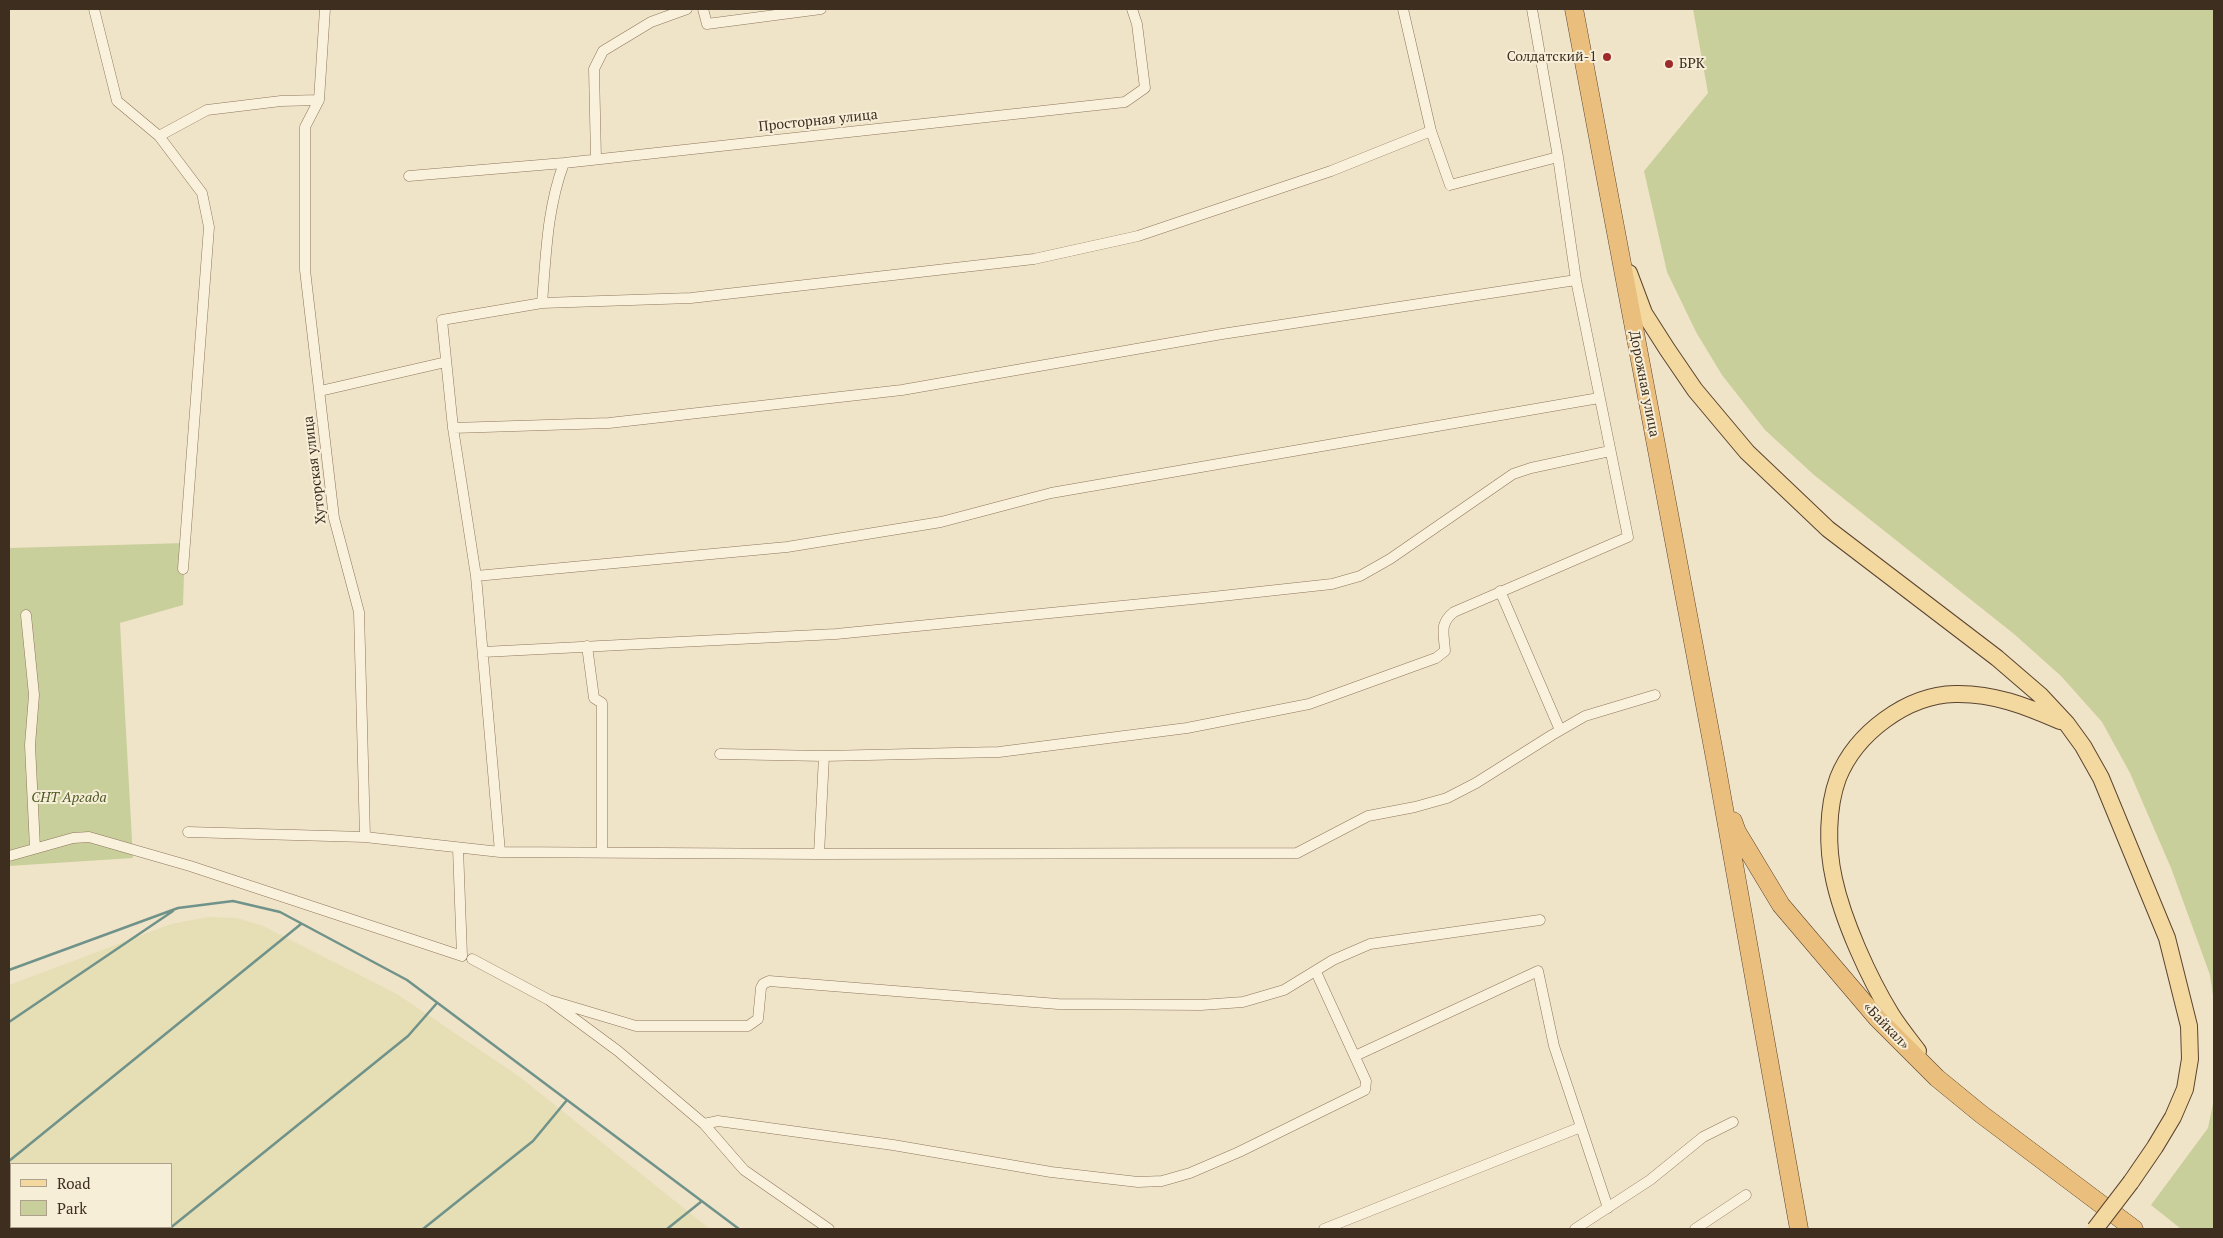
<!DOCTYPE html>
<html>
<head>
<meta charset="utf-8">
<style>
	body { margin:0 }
	#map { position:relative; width:2223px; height:1238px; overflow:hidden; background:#f0e4c8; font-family:"PT Serif",serif }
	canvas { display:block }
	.frame { position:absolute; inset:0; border:10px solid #3d2e20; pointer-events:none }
	.legend { position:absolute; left:10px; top:1163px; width:162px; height:65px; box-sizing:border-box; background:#f7eed8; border:1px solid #ada18e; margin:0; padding:6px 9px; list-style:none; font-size:15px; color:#3d2e20 }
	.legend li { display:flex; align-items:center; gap:10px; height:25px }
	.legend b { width:25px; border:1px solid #ada18e }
</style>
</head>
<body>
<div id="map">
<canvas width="2223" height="1238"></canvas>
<div class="frame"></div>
<ul class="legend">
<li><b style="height:6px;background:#f3d9a0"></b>Road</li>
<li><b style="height:14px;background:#c9cf9b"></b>Park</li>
</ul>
</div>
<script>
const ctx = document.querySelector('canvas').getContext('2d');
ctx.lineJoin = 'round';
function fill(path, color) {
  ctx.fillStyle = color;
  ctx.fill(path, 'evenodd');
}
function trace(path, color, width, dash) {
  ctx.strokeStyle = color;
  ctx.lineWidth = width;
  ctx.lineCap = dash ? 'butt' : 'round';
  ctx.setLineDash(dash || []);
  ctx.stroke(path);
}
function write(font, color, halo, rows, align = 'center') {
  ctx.font = font + ' "PT Serif",serif';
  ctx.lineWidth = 4;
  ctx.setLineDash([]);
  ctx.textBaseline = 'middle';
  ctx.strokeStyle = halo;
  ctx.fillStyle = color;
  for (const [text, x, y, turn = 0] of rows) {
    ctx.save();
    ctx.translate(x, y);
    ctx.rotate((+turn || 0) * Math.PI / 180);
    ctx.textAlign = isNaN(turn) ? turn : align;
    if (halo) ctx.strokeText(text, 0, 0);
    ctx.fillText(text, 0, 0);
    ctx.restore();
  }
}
fill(new Path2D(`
	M208,917l29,1 26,8 134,68 123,83 190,152h-701v-244l162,-61zM11,1164h160v63h-160z`), '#e6deb5');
fill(new Path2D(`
	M1693,9h521v994l-4,-28 -39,-107 -41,-95 -28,-51 -41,-46 -47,-42 -200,-159 -49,-45 -43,-55 -26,-43 -29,-60 -23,-101 64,-78z
	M185,543l-2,62 -63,18 13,235 -124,8v-318z
	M2214,1099v130h-33l-30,-24 57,-77z`), '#c9cf9b');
trace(new Path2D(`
	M9,970l169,-62 55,-7 47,11 127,68 332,249
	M9,1022l164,-111
	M9,1161l292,-237
	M169,1229l239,-193 29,-33
	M423,1229l110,-88 34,-41
	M667,1229l35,-28`), '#6f938a', 2.5);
const minor = new Path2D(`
	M94,9l23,92 42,35 43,57 7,34 -26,342
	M325,9l-6,91 -14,27v143l29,248 25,94 6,225
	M703,9l4,15 114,-15
	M1403,9l28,122 19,54 108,-28
	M159,136l48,-26 74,-9 38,-1
	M596,159l-2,-90 9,-18 48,-29 36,-13
	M409,176l155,-13 561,-61 20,-14 -8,-64 -5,-15
	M542,303c4,-48 5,-95 22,-140
	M320,391l126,-29
	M453,428l156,-5 293,-33 320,-56 354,-54
	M476,576l311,-29 154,-25 110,-29 548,-95
	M1500,591l60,139
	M26,615l8,80 -4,50 5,103
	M587,646l7,52 8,5v149
	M483,652l353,-18 367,-36 129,-14 28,-8 30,-17 123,-85 18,-6 79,-17
	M720,754l104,2 175,-4 188,-24 122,-24 127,-46 9,-7c-1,-18 -6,-27 9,-39l174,-75 -52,-257 -18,-123 -26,-148
	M188,832l177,5 135,15 319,2 478,-1 71,-37 47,-9 32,-9 29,-15 76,-48 33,-19 70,-21
	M500,852l-24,-276 -23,-148 -11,-108 100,-17 149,-5 343,-39 104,-23 193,-65 100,-40
	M819,854l5,-98
	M9,856l64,-18 16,-1 101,29 272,90 -4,-108
	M472,959l77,41 69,51 86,73 40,46 85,59
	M549,1000l87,26h112l10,-7 3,-31 2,-4 6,-3 289,23 143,1 42,-3 41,-12 49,-30 37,-16 170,-24
	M1355,1056l183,-85 16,75 54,162
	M704,1124l14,-3 175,24 158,27 87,10 24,-1 28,-8 49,-21 126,-62 1,-9 -50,-109
	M1324,1229l257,-102
	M1575,1229l75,-49 53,-43 30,-15
	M1695,1229l51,-34`);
const primary = new Path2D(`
	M1629,273l15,40 23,36 28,41 52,62 81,77 169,129 43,37 27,29 16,22 18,32 66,160 22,88 1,33 -5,30 -12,28 -18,30 -24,35
	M1918,1051c-9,-12 -19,-24 -27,-37 -22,-36 -48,-93 -57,-135 -7,-31 -7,-71 4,-101 18,-45 69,-83 117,-84 38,-1 71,12 105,27`);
const trunk = new Path2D(`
	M1574,9l141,749 84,471
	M1733,821l4,11 44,73 96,113 60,60 44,36 153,115`);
trace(minor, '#8d765c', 11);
trace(primary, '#5b4430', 18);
trace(trunk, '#5b4430', 19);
trace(minor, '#faf1dc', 10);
trace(primary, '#f3d9a0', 16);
trace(trunk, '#eabe7c', 18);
const primaryBridge = new Path2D(`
	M2095,1229l36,-47`);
trace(primaryBridge, '#5b4430', 18, []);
trace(primaryBridge, '#f3d9a0', 16);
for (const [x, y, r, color] of [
	[1607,57,5,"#9e2a2b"],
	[1669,64,5,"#9e2a2b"]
]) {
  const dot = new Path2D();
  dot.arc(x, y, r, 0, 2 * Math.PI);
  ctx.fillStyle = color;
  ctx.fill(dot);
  trace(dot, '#f7eed8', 2);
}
write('14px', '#3d2e20', '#f7eed8', [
	["Солдатский-1",1597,57],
	["БРК",1679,64,"left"]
], 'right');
write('14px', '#3d2e20', '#f7eed8', [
	["Просторная улица",818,121,-6],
	["Дорожная улица",1644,384,79],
	["Хуторская улица",315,470,-97],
	["«Байкал»",1886,1026,46]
]);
write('italic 14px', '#4d5a26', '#f7eed8', [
	["СНТ Аргада",69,798]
]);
</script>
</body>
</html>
